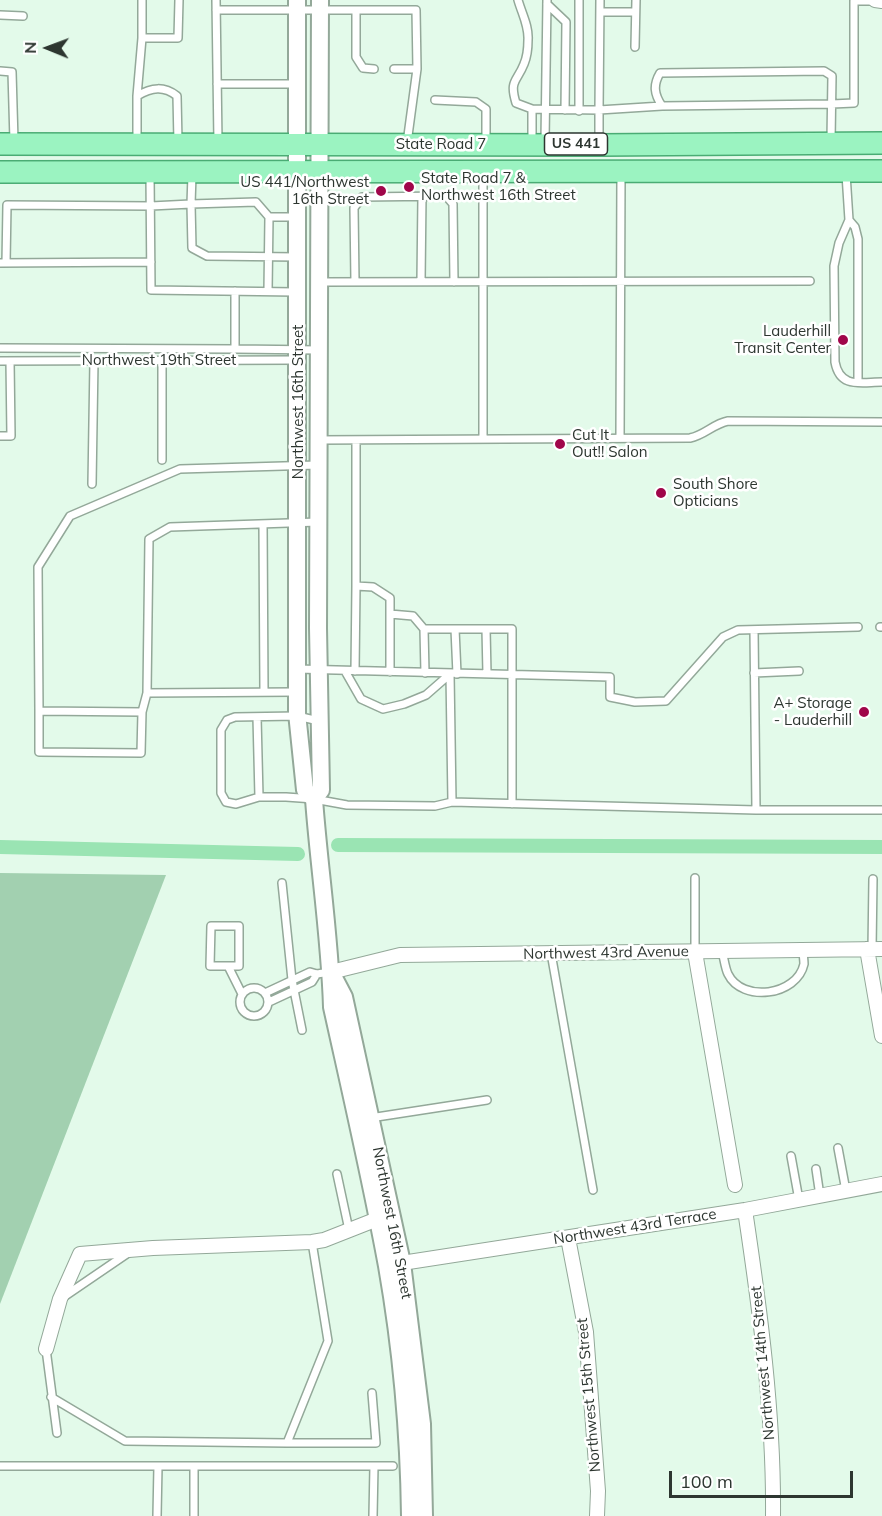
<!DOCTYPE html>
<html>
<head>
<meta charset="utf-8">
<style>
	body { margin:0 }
	#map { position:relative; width:882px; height:1516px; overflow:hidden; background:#e3faea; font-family:Mulish,sans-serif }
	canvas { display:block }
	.north { position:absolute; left:18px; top:18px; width:60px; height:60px; -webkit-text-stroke:4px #fff; paint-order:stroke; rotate:271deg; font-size:16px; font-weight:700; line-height:24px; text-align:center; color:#2d3630 }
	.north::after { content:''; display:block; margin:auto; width:21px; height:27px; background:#2d3630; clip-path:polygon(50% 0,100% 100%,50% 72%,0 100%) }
	.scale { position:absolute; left:669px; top:1471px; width:184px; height:27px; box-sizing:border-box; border:3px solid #2d3630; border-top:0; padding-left:8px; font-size:18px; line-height:21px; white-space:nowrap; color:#2d3630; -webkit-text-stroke:4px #fff; paint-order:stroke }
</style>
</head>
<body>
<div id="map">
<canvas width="882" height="1516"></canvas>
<div class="north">N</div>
<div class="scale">100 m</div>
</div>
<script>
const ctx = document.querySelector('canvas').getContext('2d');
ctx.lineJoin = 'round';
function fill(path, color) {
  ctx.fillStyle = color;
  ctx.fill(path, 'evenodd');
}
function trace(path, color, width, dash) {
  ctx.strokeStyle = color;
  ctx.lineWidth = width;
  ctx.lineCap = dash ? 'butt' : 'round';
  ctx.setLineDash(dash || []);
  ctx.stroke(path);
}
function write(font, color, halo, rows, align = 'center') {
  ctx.font = font + ' Mulish,sans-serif';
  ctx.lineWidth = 5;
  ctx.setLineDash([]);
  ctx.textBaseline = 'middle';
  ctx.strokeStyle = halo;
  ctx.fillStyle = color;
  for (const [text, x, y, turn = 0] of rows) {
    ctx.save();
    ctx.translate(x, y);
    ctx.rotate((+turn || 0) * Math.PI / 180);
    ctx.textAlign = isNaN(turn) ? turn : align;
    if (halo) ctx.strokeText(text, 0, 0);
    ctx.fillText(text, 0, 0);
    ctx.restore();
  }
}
fill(new Path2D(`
	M0,873l166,2 -166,429z`), '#a2d0b0');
trace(new Path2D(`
	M338,845l544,2
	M0,847l298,7`), '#9ae4b3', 14);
const service = new Path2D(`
	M142,0v38h36l1,-38
	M216,0l2,142
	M518,0c4,14 11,26 10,40 0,7 -1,17 -4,24 -7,18 -15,16 -8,39l16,6v34
	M600,0l-1,110 63,-4
	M547,4l19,18 -1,88
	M216,10h200l1,59 -10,74
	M356,11v46l7,11 11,1
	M600,12h35
	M0,15l23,1
	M635,47l1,-47
	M394,69h23
	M0,71l12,1 2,69
	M217,84h79
	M137,96l5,-58
	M435,100l41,2 10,7v32
	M532,109l67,1v32
	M579,111v-111
	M831,140l1,-64 -8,-5 -164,2c-7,12 -6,21 2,33l170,-2 22,-1v-102h21
	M545,141l2,-141
	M137,143v-47c15,-9 27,-10 40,0l1,46
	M846,174l3,46 -10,23 -5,23 1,96c5,27 26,20 47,20
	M150,175l1,115 144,2
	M297,217h-28l-13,-15 -65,2 1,44 15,8 90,1
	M849,220l6,7 3,12v143
	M0,263l151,-1
	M6,263l1,-58 144,1 40,-2 1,-29
	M421,281l1,-85
	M320,282l490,-1
	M355,282l-1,-74 8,-11 84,-1 7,8 1,78
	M235,291v58l84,1
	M268,291l1,-74
	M0,348l235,1
	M0,361l296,-1
	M0,436h11l-1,-75
	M620,438l1,-264
	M483,439v-264
	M319,440l371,-2c15,-3 23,-14 38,-17l154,1
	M162,460v-100
	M92,484l2,-123
	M263,524l1,168
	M356,586v-146
	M390,614l23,2 11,13 1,44
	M880,627h2
	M424,629h31l2,45
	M455,629h57v175
	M486,629l1,45
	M754,630l2,180
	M297,669l313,8v20l25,5 31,-1 57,-64 15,-7 120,-3
	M345,671l16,28 22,10 21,-5 22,-9 24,-21
	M355,671l1,-85 17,1 17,11v74
	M754,673l45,-2
	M450,674l2,128
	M295,692l-148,1 2,-154 21,-12 148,-5
	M39,711l-1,-144 32,-51 110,-47 138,-4
	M142,712l-1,41 -102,-1v-41l103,1 5,-19
	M257,717l2,80
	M319,721l-22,-5 -62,1 -8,3 -6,10v63l5,9 10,2 23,-7h27l28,2 33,6 88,1 17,-4 304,8h126
	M695,878v74
	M282,883l10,97 10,50
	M872,949l1,-70
	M722,951c2,7 3,17 6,23 14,29 69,22 76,-10 0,-4 -1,-10 -1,-14
	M551,953l42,237
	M228,966h-18l1,-40h28v40h-11l14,28
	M240 1002a14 14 0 1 1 28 0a14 14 0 1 1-28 0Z
	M265,993l45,-21 7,2 13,-2
	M269,1002l43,-20 5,-8
	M370,1118l117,-18
	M838,1148l8,43
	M791,1156l8,44
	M816,1169l4,27
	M337,1174l12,56
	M312,1242l16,99 -41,102h89l-4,-50
	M65,1296l63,-43
	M46,1349l11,84
	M51,1397l74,44 162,2
	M0,1466h393
	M157,1516l1,-50
	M194,1516v-50
	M373,1516l1,-50`);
const minor = new Path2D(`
	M875,0l7,1
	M867,949l15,87
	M695,952l40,233
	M331,972l69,-17 482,-6
	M745,1210c15,100 29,204 28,306
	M568,1238l18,94 12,159 -1,25
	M393,1266l9,-3 343,-53 137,-26
	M46,1349l14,-50 20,-45 73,-6 159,-6 12,-2 61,-24`);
const tertiary = new Path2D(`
	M297,0v713l8,77 9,9
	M320,0l-2,628 3,162 -7,9c5,69 16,138 18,208 19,86 39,172 55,259 14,80 22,169 23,250
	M333,976l11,21 58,266 20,161 2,92`);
const primary = new Path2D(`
	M0,144l599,1 283,-2
	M0,172l882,-1`);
trace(service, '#93a899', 10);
trace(minor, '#93a899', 16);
trace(tertiary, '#93a899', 20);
trace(primary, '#4aac74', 24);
trace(service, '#fff', 7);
trace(minor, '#fff', 14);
trace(tertiary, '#fff', 16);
trace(primary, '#9bf3c1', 21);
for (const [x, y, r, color] of [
	[409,187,6,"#a0064a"],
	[381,191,6,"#a0064a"],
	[843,340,6,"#a0064a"],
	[560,444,6,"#a0064a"],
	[661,493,6,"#a0064a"],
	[864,712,6,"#a0064a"]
]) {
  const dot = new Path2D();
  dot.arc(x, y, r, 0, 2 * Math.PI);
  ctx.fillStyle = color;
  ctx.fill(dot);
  trace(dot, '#fff', 2);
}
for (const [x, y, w] of [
	[576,144,63]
]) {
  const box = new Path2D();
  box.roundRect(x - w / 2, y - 11, w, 22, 4.5);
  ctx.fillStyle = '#fff';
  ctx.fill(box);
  trace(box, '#2d3630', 1.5);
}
write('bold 14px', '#2d3630', null, [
	["US 441",576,144]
]);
write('15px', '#2d3630', '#fff', [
	["State Road 7",441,144],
	["Northwest 19th Street",159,360],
	["Northwest 16th Street",298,402,-90],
	["Northwest 43rd Avenue",606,953,-1],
	["Northwest 16th Street",392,1223,79],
	["Northwest 43rd Terrace",635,1227,-9],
	["Northwest 14th Street",763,1363,-95],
	["Northwest 15th Street",589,1395,-95]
]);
write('15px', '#2d3630', '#fff', [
	["State Road 7 &",421,178],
	["Northwest 16th Street",421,195],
	["US 441/Northwest",369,182,"right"],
	["16th Street",369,199,"right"],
	["Lauderhill",831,331,"right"],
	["Transit Center",831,348,"right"],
	["Cut It",572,435],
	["Out!! Salon",572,452],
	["South Shore",673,484],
	["Opticians",673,501],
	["A+ Storage",852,703,"right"],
	["- Lauderhill",852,720,"right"]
], 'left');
</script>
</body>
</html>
